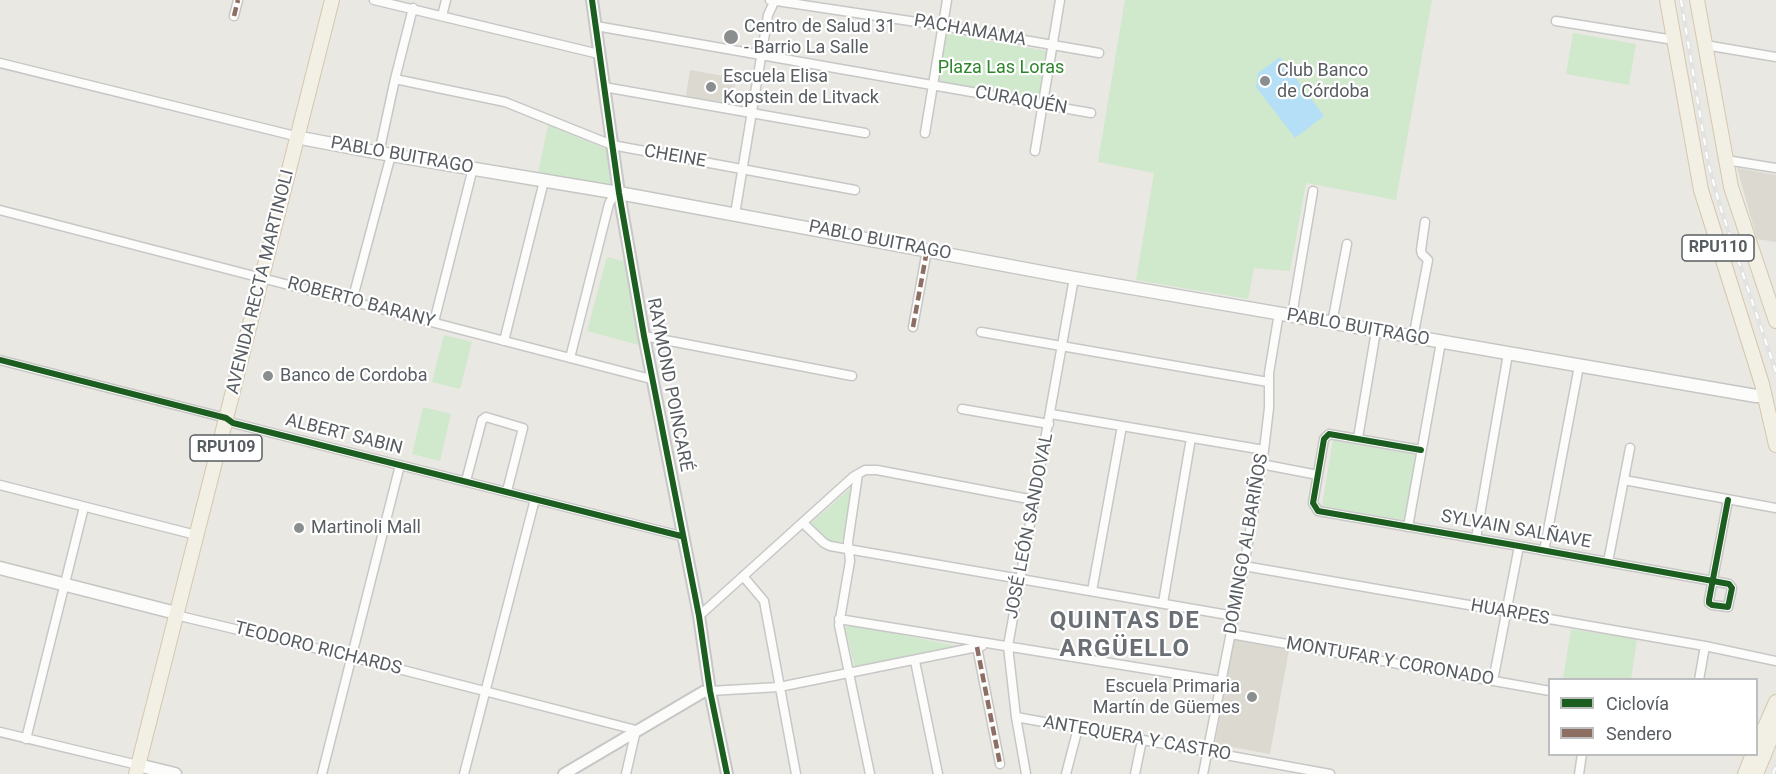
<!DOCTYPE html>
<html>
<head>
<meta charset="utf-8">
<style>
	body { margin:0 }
	#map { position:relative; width:1776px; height:774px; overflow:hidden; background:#eae8e2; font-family:Roboto,sans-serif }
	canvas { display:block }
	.legend { position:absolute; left:1548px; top:678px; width:210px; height:78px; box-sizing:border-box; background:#fff; border:2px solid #bcbec0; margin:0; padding:8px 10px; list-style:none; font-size:18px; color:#585d62 }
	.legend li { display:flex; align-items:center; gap:12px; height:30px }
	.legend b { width:30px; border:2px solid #bcbec0 }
</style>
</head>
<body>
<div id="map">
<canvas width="1776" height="774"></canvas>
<ul class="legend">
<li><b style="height:8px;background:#1b5e20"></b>Ciclovía</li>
<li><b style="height:8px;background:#8d6e63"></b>Sendero</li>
</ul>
</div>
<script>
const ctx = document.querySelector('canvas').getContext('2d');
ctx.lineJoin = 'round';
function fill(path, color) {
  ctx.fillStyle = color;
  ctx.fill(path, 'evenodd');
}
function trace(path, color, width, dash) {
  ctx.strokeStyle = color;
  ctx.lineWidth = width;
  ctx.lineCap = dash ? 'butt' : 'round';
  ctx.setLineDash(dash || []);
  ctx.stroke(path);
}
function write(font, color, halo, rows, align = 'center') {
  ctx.font = font + ' Roboto,sans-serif';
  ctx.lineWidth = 4.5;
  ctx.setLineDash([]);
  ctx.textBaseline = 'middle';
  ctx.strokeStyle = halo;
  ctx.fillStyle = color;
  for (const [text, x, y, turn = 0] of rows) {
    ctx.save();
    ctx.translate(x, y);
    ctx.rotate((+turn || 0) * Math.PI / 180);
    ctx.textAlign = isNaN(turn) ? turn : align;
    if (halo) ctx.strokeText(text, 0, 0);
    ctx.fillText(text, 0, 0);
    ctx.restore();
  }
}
fill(new Path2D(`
	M690,70l46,8 -4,26 -46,-8z
	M1737,168l39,7v67l-19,-3z
	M1234,640l55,10 -19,104 -55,-10z`), '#dcd9d1');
fill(new Path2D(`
	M1125,0h307l-36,200 -90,-17 -16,88 -36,-3 -6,31 -112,-19 18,-107 -56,-11z
	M946,33l100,18 -8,49 -99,-17z
	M1573,33l63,11 -7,41 -63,-11z
	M548,125l60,25 3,37 -73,-14z
	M607,257l20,5 16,84 -56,-15z
	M444,335l28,7 -12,47 -28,-7z
	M423,407l28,7 -11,47 -28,-7z
	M1333,440l83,15 -12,65 -82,-14z
	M852,487l-8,53 -7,3 -9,-2 -17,-18z
	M849,624l108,22 2,1 -104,21 -10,-40z
	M1571,629l66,10 -6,40h-68z`), '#d0e8cb');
fill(new Path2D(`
	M1280,57l44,59 -29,22 -39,-51 2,-14z`), '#b4dff6');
const minor = new Path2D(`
	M374,0l225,54
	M770,0l173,26 156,27
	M234,16l4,-16
	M442,16l4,-16
	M1556,21l118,19
	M596,26l495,87
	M1705,45l71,12
	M0,63l299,74
	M395,79l110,23 107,43 243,45
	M604,87l261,46
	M925,133l22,-133
	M1035,151l25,-151
	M379,153l16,-74 18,-71
	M1726,160l50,8
	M0,210l651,169
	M735,214l33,-199 7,-15
	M352,301l39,-146
	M1292,315l21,-124
	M434,322l39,-154
	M1332,323l15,-79
	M913,327l14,-77
	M981,332l287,50
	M644,336l208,40
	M1413,338l15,-78 -6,-6 -1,-4 4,-28
	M504,341l40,-160
	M570,358l39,-154 6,-12
	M0,360l226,58 7,5 448,113
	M962,409l87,15
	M1051,414l213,36
	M1358,438l18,-107
	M1421,450l-92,-16 -5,5 -11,64 5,8 201,35c64,12 129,23 194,35l16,3 3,4 -4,19 -16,-2 -3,-2v-3l19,-100
	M1261,464l57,11
	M858,474l-10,68 2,19 -11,64 31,149
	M1624,480l152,28
	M466,481l16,-61 4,-3 37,11 -16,63
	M0,485l196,50
	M803,523l21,20 6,3 404,70
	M1408,527l33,-185
	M1476,538l32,-184
	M1544,551l35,-185
	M1608,562l22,-114
	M1244,566l461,80 71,15
	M743,576l21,25 32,173
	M1092,591l30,-165
	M1163,603l28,-165
	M176,613l8,4 168,40 284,73 -10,44
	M699,616l154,-139 12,-7h12l157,30
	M839,619l382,62
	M1231,634l319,57
	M977,647l23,117
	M915,661l23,113
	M1699,680l6,-34
	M1493,681l26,-135
	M710,691l69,-4 203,-41
	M1016,717l314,57
	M0,732l138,33
	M26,739l58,-232
	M322,774l78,-309
	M464,774l71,-275
	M1026,774l-10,-57 -8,-71 66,-368
	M1066,774l12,-46
	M1135,774l7,-34
	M1203,774l41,-208 20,-116 5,-42v-35l10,-60
	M1579,774l3,-20`);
const tertiary = new Path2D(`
	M592,0l27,193 25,143 55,280 11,75 17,83
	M564,774l139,-82 7,-1`);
const secondary = new Path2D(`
	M306,139l85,16 228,38 455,85 682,118h9
	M0,568l176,45
	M138,765l37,9`);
const primary = new Path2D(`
	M1667,0l34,190 61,194 14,61
	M1697,0l34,187 45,134
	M1756,747l20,-45
	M136,774l196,-774
	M1745,774l8,-20
	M1756,774l20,-48`);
trace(minor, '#c7c7c7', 11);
trace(tertiary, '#c7c7c7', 14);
trace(secondary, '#c5c6c4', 15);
trace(primary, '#d5c7ad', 16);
trace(minor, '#fcfcfb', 8);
trace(tertiary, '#fcfcfb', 10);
trace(secondary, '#fcfcfb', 12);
trace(primary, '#f2efe5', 14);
const rail = new Path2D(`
	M1681,0l27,163 13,46 55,163
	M1773,774l3,-8`);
trace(rail, '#e2e2e1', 4.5);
trace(rail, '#fff', 2, [7]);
trace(new Path2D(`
	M234,16l4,-16
	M913,327l14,-77
	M977,647l23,117`), '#8d6e63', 4.5, [9, 4.5]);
trace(new Path2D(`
	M592,0l27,193 25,143 55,280 11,75 17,83
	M0,360l226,58 7,5 448,113
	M1421,450l-92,-16 -5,5 -11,64 5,8 201,35c64,12 129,23 194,35l16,3 3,4 -4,19 -16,-2 -3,-2v-3l19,-100`), '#1b5e20', 6);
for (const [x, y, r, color] of [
	[731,37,8,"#8b8e8f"],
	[1265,81,6,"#8b8e8f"],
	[711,87,6,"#8b8e8f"],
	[268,376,6,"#8b8e8f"],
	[299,528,6,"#8b8e8f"],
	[1252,697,6,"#8b8e8f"]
]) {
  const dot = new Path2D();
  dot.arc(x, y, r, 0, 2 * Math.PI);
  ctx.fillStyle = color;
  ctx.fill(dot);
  trace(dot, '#fff', 2);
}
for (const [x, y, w] of [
	[1718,248,72],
	[226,448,72]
]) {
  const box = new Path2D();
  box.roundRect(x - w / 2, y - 13, w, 26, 4.5);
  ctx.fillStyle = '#fff';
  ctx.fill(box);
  trace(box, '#585d62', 1.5);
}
write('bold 16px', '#585d62', null, [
	["RPU110",1718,248],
	["RPU109",226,448]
]);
write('18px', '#585d62', '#fff', [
	["Centro de Salud 31",744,27],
	["- Barrio La Salle",744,48],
	["Club Banco",1277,71],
	["de Córdoba",1277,92],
	["Escuela Elisa",723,77],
	["Kopstein de Litvack",723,98],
	["Banco de Cordoba",280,376],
	["Martinoli Mall",311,528],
	["Escuela Primaria",1240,687,"right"],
	["Martín de Güemes",1240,708,"right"]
], 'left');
write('18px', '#585d62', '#fff', [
	["PACHAMAMA",970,31,10],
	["CURAQUÉN",1021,101,10],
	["PABLO BUITRAGO",402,156,10],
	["CHEINE",675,157,10],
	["PABLO BUITRAGO",880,241,11],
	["AVENIDA RECTA MARTINOLI",261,282,-76],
	["ROBERTO BARANY",361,303,15],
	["PABLO BUITRAGO",1358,328,10],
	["RAYMOND POINCARÉ",669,385,79],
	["ALBERT SABIN",344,435,14],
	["JOSÉ LEÓN SANDOVAL",1030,526,-79],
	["SYLVAIN SALÑAVE",1516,530,10],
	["DOMINGO ALBARIÑOS",1247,544,-80],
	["HUARPES",1510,613,10],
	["TEODORO RICHARDS",318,649,14],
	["MONTUFAR Y CORONADO",1390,662,10],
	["ANTEQUERA Y CASTRO",1137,739,10]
]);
write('18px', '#2e862c', '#fff', [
	["Plaza Las Loras",1001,68]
]);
ctx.letterSpacing = '1.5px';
write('bold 24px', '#696f74', '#fff', [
	["QUINTAS DE",1125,622],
	["ARGÜELLO",1125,650]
]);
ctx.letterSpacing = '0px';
</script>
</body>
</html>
